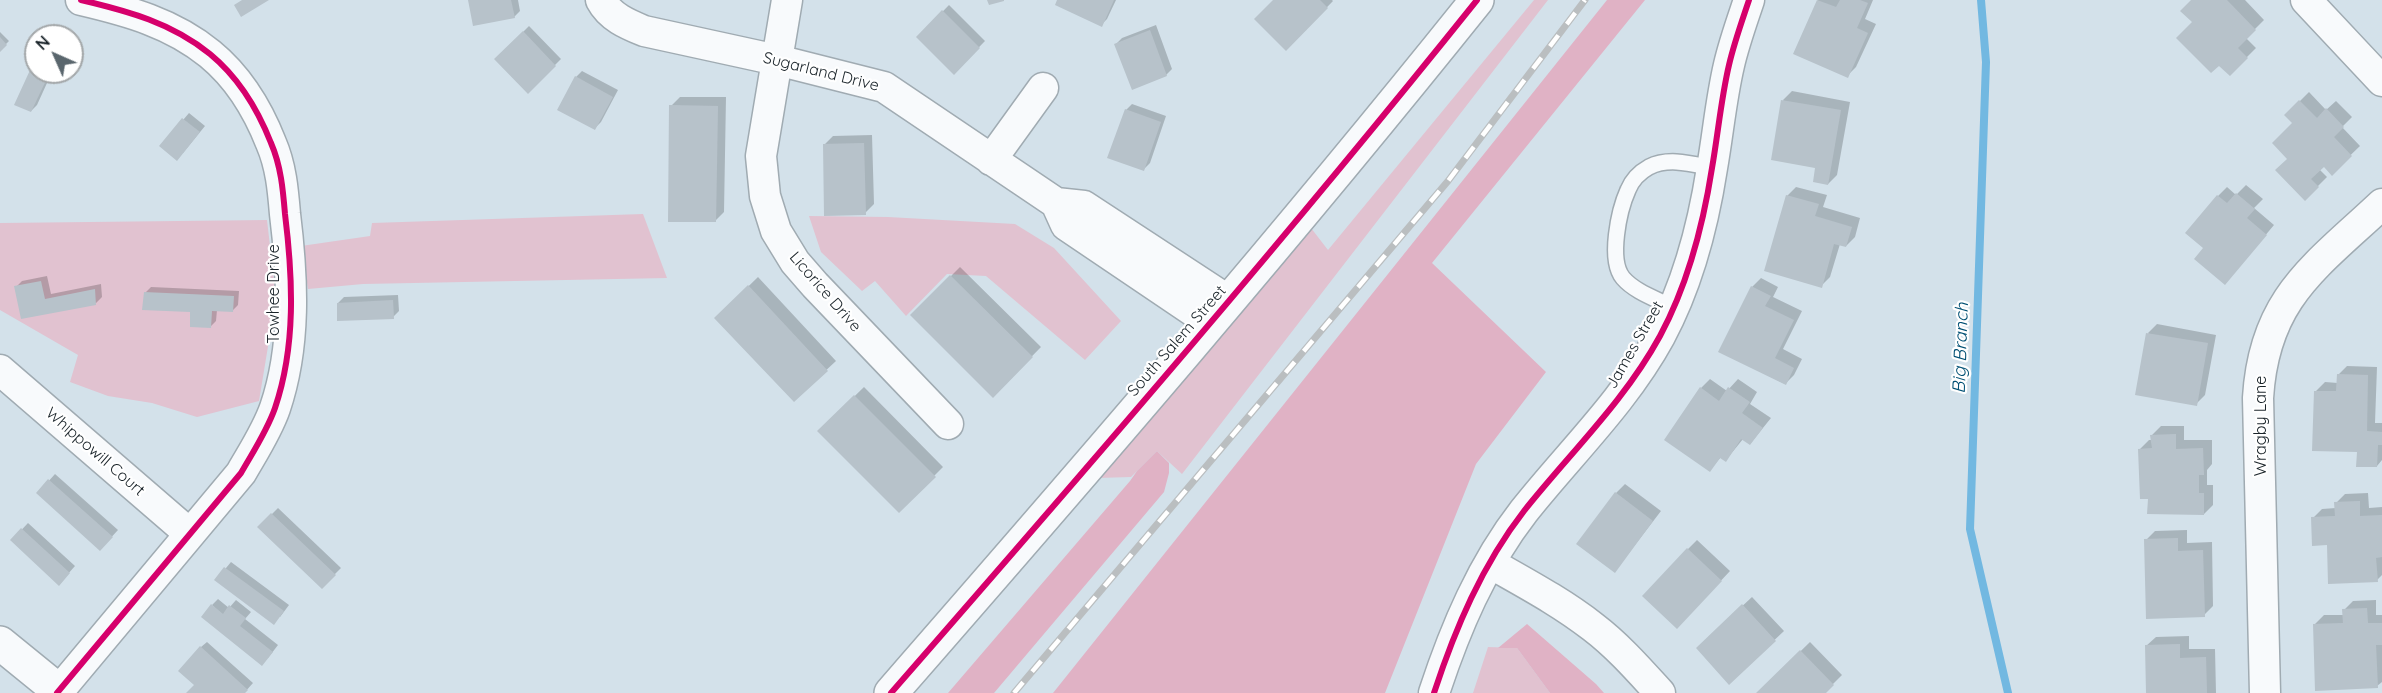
<!DOCTYPE html>
<html>
<head>
<meta charset="utf-8">
<style>
	body { margin:0 }
	#map { position:relative; width:2382px; height:693px; overflow:hidden; background:#d3e1ea; font-family:Quicksand,sans-serif }
	canvas { display:block }
	.north { position:absolute; left:24px; top:24px; width:60px; height:60px; box-sizing:border-box; background:#fff; border:2px solid #a3a7a9; border-radius:50%; rotate:315deg; font-size:16px; font-weight:700; line-height:24px; text-align:center; color:#192329 }
	.north::after { content:''; display:block; margin:auto; width:21px; height:27px; background:#5a666d; clip-path:polygon(50% 0,100% 100%,50% 72%,0 100%) }
</style>
</head>
<body>
<div id="map">
<canvas width="2382" height="693"></canvas>
<div class="north">N</div>
</div>
<script>
const ctx = document.querySelector('canvas').getContext('2d');
ctx.lineJoin = 'round';
function fill(path, color) {
  ctx.fillStyle = color;
  ctx.fill(path, 'evenodd');
}
function trace(path, color, width, dash) {
  ctx.strokeStyle = color;
  ctx.lineWidth = width;
  ctx.lineCap = dash ? 'butt' : 'round';
  ctx.setLineDash(dash || []);
  ctx.stroke(path);
}
function write(font, color, halo, rows, align = 'center') {
  ctx.font = font + ' Quicksand,sans-serif';
  ctx.lineWidth = 4.5;
  ctx.setLineDash([]);
  ctx.textBaseline = 'middle';
  ctx.strokeStyle = halo;
  ctx.fillStyle = color;
  for (const [text, x, y, turn = 0] of rows) {
    ctx.save();
    ctx.translate(x, y);
    ctx.rotate((+turn || 0) * Math.PI / 180);
    ctx.textAlign = isNaN(turn) ? turn : align;
    if (halo) ctx.strokeText(text, 0, 0);
    ctx.fillText(text, 0, 0);
    ctx.restore();
  }
}
fill(new Path2D(`
	M1534,0h14l-366,474 -25,-23 -26,26 -34,1 214,-250 17,22z
	M643,214l24,64 -304,6 -55,5 -7,-43 69,-10 2,-13z
	M809,216l79,1 127,7 39,24 67,73 -36,39 -99,-84 -39,-2 -41,42 -31,-35 -13,10 -41,-39z
	M267,220l9,78 -17,103 -62,16 -45,-14 -44,-7 -38,-14 8,-27 -78,-45v-87z
	M1488,647l29,1 33,45h-77z`), '#e1c2d0');
fill(new Path2D(`
	M1607,0h38l-213,263 114,109 -70,92 -91,229h-332z
	M1157,451l12,12v10l-5,19 -170,201h-46l182,-212 7,-10z
	M1527,624l69,60 8,9h-54l-33,-45h-19z`), '#e0b2c5');
fill(new Path2D(`
	M470,0h48l2,11 -6,6z
	M1059,0h57l-9,19 -6,6z
	M1275,0h57l1,1 -47,48z
	M1818,0h55l-8,19 11,5 -20,43 -9,9 -52,-22z
	M2193,0h52l19,20 -18,18 10,10 -26,26 -36,-52z
	M949,5l36,36 -31,32 -36,-36z
	M1156,25l16,44 -6,6 -50,-31 6,-6z
	M529,26l32,33 -33,33 -32,-33z
	M0,32l9,9 -9,9z
	M36,60v12h16l-15,33 -6,6z
	M582,71l36,19 -17,32 -6,6 -19,-51z
	M1792,91l58,11 -13,73 -9,9 -45,-84z
	M2309,92l17,18 10,-9 16,16 -10,10 18,19 -28,27 -8,-8 -5,4 8,8 -22,22 -16,-41 5,-35 -8,-8z
	M680,97h46l-2,115 -9,9 -44,-115z
	M1132,104l34,12 -16,47 -6,6 -18,-59z
	M189,113l16,13 -22,27 -22,-7z
	M872,135l2,69 -9,9 -41,-68 9,-9z
	M2246,185l17,14 -9,9 20,17 -41,49 -28,-26 13,-52 9,-9 9,8z
	M1796,187l31,8 -4,12 37,11 -5,19 -9,9 -6,-2 -10,33 -9,9 -34,-90z
	M960,267l81,80 -48,49 -81,-81z
	M47,276l4,18 50,-10 1,13 -6,6 -74,14 -6,-30 6,-6z
	M758,277l78,84 -42,39 -78,-82z
	M1761,278l17,9 -5,10 29,14 -19,38 19,10 -8,16 -9,9 -65,-32 32,-65z
	M151,287l88,4 -1,14 -6,6 -15,-1 -1,11 -6,6 -18,-17 -47,-17z
	M398,295l1,16 -6,6 -55,-14 6,-6z
	M2157,324l59,11 -11,60 -9,9 -48,-71z
	M2347,366l30,1 -2,56h7v37l-5,6 -19,-15 -42,-60 9,-9 13,1v-8z
	M1710,379l17,12 11,-12 19,13 -7,12 21,14 -21,26 -7,-5 -17,21 -5,-3 -11,13 -9,-82z
	M864,387l79,80 -44,44 -80,-80z
	M2161,426h23v14h28v24l-5,6v15h6v20l-9,9 -55,-17 -9,-48 9,-9h3v-5z
	M55,474l63,56 -12,13 -68,-50z
	M1625,484l36,27 -46,60 1,-78z
	M2368,493l1,15 13,-1v68l-5,5 -49,-37 -15,-25 9,-9 14,-1v-5l9,-9z
	M278,508l63,60 -19,19 -63,-60z
	M28,523l47,43 -16,18 -47,-44z
	M2187,530v13l25,-1 1,64 -9,9 -58,-75 9,-9z
	M1697,540l33,31 -44,47 2,-69z
	M231,562l58,43 -9,12 -64,-37z
	M1752,597l32,34 -54,51 -23,-43z
	M218,599l11,9 7,-8 15,12 -6,7 33,26 -10,13 -56,-53z
	M2376,600v15h6v67l-5,4 -62,-62 9,-9h20v-5l9,-9z
	M2189,636v13h26l1,44h-68l-2,-47 10,-9z
	M207,642l46,41 -9,10h-55l7,-8 5,-38z
	M1810,642l32,33 -18,18h-66z`), '#0003');
trace(new Path2D(`
	M1981,0l5,62 -16,467 38,164`), '#72b8e1', 8);
fill(new Path2D(`
	M242,0h27l-28,17 -7,-12z
	M468,0h43l4,18 -42,8z
	M987,0h17v1l-15,4z
	M1057,0h57l-12,27 -47,-22z
	M1273,0h47l8,8 -42,43 -32,-32z
	M1817,0l19,7 4,-7h20l8,3 -11,25 11,5 -20,45 -55,-24z
	M2191,0h36l29,30 -18,18 10,10 -18,18 -11,-10 -8,7 -35,-35 16,-16 -12,-11z
	M942,10l38,38 -26,27 -38,-38z
	M1150,30l17,46 -35,14 -18,-46z
	M523,31l33,35 -28,28 -34,-35z
	M0,37l7,8 -7,7z
	M36,57v15h14l-19,40 -17,-7z
	M575,76l38,21 -18,33 -38,-20z
	M1781,100l60,10 -13,75 -15,-3 2,-14 -44,-8z
	M2299,100l18,18 9,-10 18,19 -10,10 18,19 -20,20 -8,-9 -13,12 8,8 -14,14 -30,-31 12,-11 -15,-16 20,-20 -8,-8z
	M669,105l49,1 -2,116h-48z
	M1125,109l36,13 -17,49 -37,-13z
	M182,118l18,14 -23,29 -18,-15z
	M864,143l2,72 -42,1 -1,-72z
	M2236,193l19,16 -8,9 20,17 -42,50 -31,-26 9,-11 -18,-15 32,-38 10,8z
	M1786,195l33,9 -4,12 37,11 -6,20 -12,-3 -12,44 -58,-17z
	M950,275l83,82 -40,41 -83,-83z
	M41,281l4,18 50,-10 1,16 -75,14 -7,-33z
	M748,285l80,86 -34,31 -80,-84z
	M1751,286l20,10 -6,10 29,14 -19,38 19,10 -8,17 -68,-33z
	M144,292l90,4 -1,16 -21,-1 -1,17 -21,-1v-15l-48,-2z
	M393,300l1,19 -57,2v-18z
	M2146,333l62,10 -11,63 -62,-11z
	M2337,374l31,1 -1,56 15,1v13h-4l-1,22h-21l1,-15 -45,-1 2,-60h22z
	M1700,387l19,14 9,-14 22,15 -8,11 21,15 -13,17 -9,-6 -15,23 -6,-4 -10,14 -46,-32z
	M854,395l82,82 -37,36 -82,-82z
	M2176,434v15l27,-1 1,27h-5v18h5v22l-57,-1 1,-15h-8l-2,-50 14,-1 -2,-13z
	M48,479l65,58 -13,14 -64,-58z
	M1615,492l38,29 -38,52 -39,-29z
	M2360,501v15l22,-1v42l-6,1 2,24 -50,2 -1,-39 -15,1 -1,-29 24,-1 -1,-14z
	M271,513l65,62 -14,14 -65,-62z
	M21,528l49,45 -11,13 -49,-46z
	M2178,538v13l25,-1 2,67 -59,2 -2,-80z
	M1687,548l35,33 -45,48 -35,-33z
	M224,567l60,44 -10,14 -60,-45z
	M211,604l12,10 6,-9 17,13 -6,8 33,26 -11,14 -61,-49z
	M1742,604l34,37 -47,44 -33,-37z
	M2367,608l1,15h14v22h-6l2,43 -63,3 -2,-67 30,-1 -1,-14z
	M2180,644v14l26,-1 1,36h-61l-1,-48z
	M200,646l48,44 -3,3h-59l8,-8 -16,-14z
	M1800,650l34,35 -8,8h-70z`), '#b7c2ca');
const service = new Path2D(`
	M1674,308c-17,-9 -39,-16 -51,-30 -15,-18 -4,-68 5,-88 4,-10 12,-18 21,-23 20,-10 43,-3 63,1`);
const minor = new Path2D(`
	M601,0c9,17 26,24 43,31l133,29 107,27 172,116 28,3 145,95
	M787,0l-26,156 4,40 11,35 19,31 20,23 133,139
	M2306,0l76,81
	M991,160l52,-72
	M1056,203l10,22 145,98
	M0,370l190,164
	M1490,563c35,20 71,39 103,64 25,19 46,43 67,66
	M57,693l184,-220c12,-21 26,-42 34,-65 21,-62 18,-129 10,-194 -2,-24 -4,-48 -14,-71 -13,-33 -33,-66 -61,-89 -38,-31 -82,-43 -129,-54
	M1434,693c21,-64 48,-128 90,-182 46,-58 100,-109 136,-175 28,-52 43,-110 52,-168 6,-34 9,-69 17,-103 5,-22 13,-44 20,-65
	M2265,693l-7,-295c6,-100 57,-131 124,-194`);
const secondary = new Path2D(`
	M0,643l59,48`);
const primary = new Path2D(`
	M891,693c199,-228 397,-457 586,-693`);
trace(service, '#a0abb2', 18);
trace(minor, '#a0abb2', 33);
trace(secondary, '#a0abb2', 36);
trace(primary, '#a0abb2', 36);
trace(service, '#f8fafc', 15);
trace(minor, '#f8fafc', 30);
trace(secondary, '#f8fafc', 33);
trace(primary, '#f8fafc', 33);
const rail = new Path2D(`
	M1014,693l434,-512 137,-181`);
trace(rail, '#babec0', 7);
trace(rail, '#fff', 4.5, [14]);
trace(new Path2D(`
	M57,693l184,-220c12,-21 26,-42 34,-65 21,-62 18,-129 10,-194 -2,-24 -4,-48 -14,-71 -13,-33 -33,-66 -61,-89 -38,-31 -82,-43 -129,-54
	M891,693c199,-228 397,-457 586,-693
	M1434,693c21,-64 48,-128 90,-182 46,-58 100,-109 136,-175 28,-52 43,-110 52,-168 6,-34 9,-69 17,-103 5,-22 13,-44 20,-65`), '#d6006c', 6);
write('16px', '#192329', '#fff', [
	["Sugarland Drive",821,72,14],
	["Licorice Drive",825,292,49],
	["Towhee Drive",274,294,-90],
	["South Salem Street",1177,341,-49],
	["James Street",1635,345,-60],
	["Wragby Lane",2261,426,-90],
	["Whippowill Court",95,452,41]
]);
write('italic 18px', '#015074', '#fff', [
	["Big Branch",1961,348,-88]
]);
</script>
</body>
</html>
